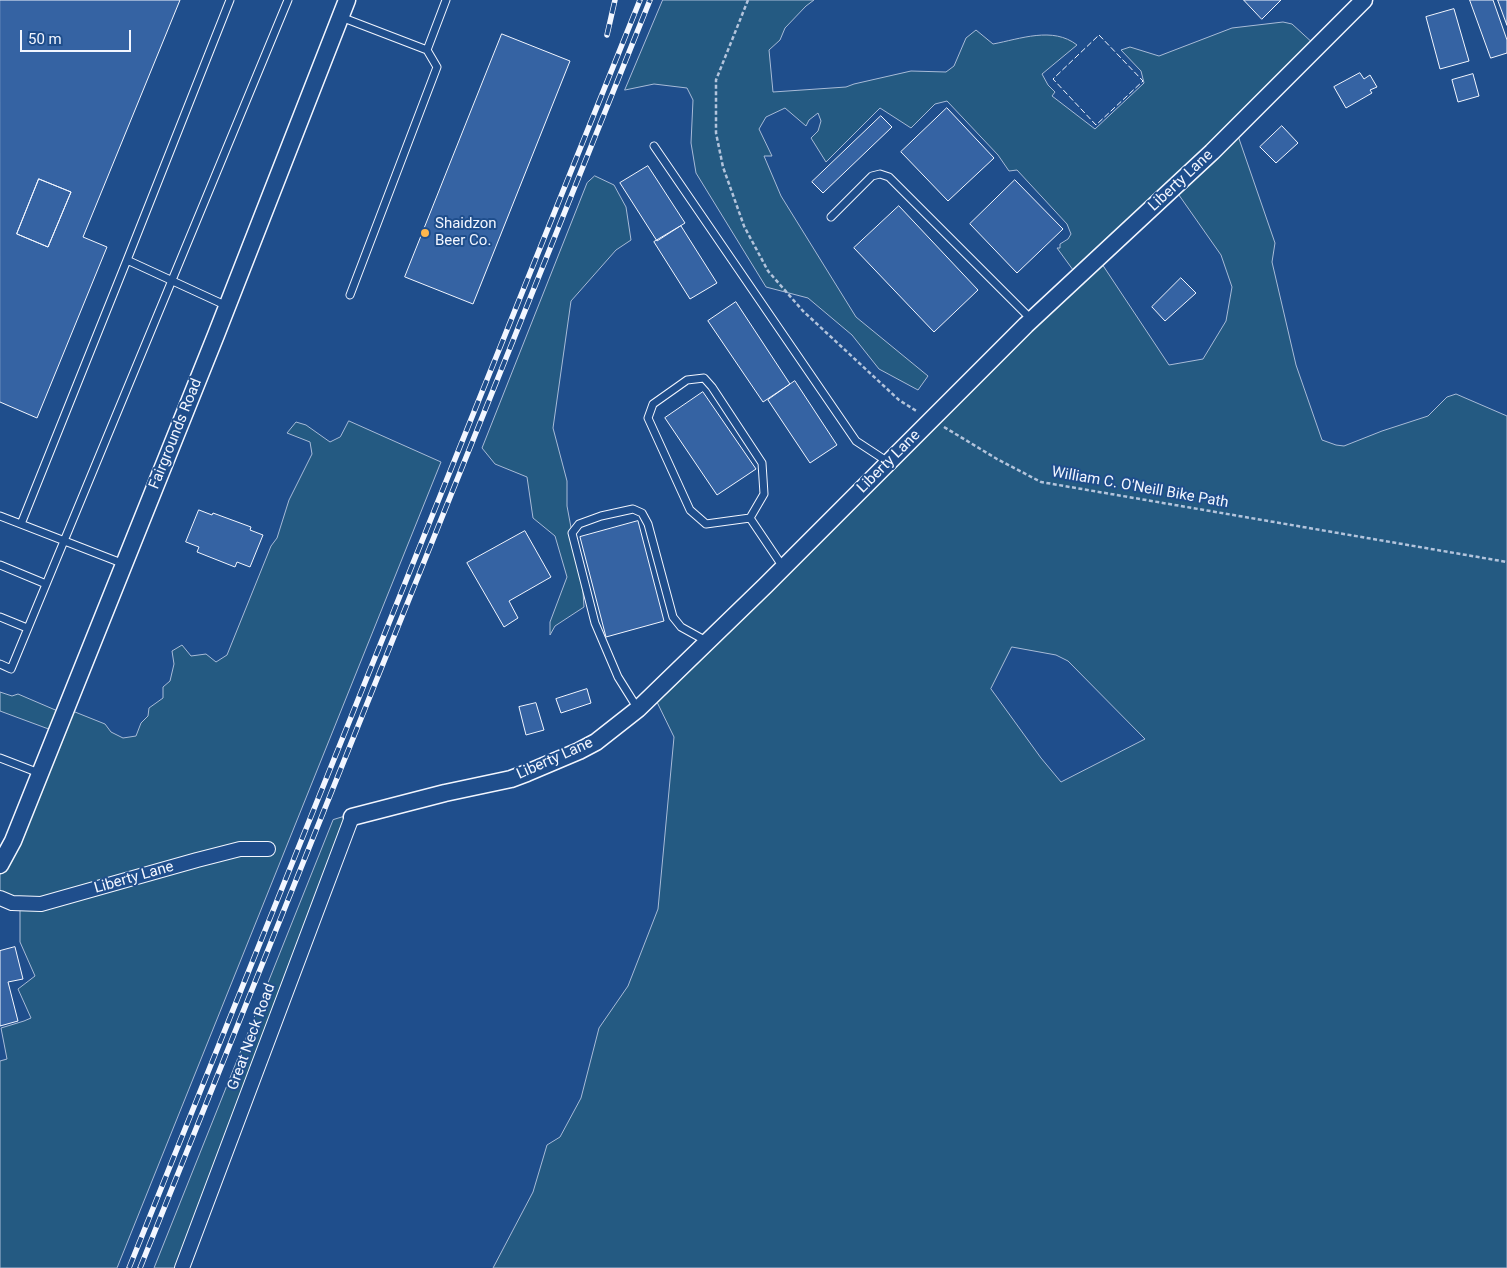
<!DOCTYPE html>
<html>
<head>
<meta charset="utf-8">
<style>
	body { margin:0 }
	#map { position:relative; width:1507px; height:1268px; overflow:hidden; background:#1f4e8c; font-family:Roboto,sans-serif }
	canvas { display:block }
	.scale { position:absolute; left:20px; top:30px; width:111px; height:22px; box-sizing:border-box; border:2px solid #f2f6ff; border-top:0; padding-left:6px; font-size:15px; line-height:18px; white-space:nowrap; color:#f2f6ff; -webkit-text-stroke:4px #1f4e8c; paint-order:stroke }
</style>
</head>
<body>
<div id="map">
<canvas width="1507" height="1268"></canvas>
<div class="scale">50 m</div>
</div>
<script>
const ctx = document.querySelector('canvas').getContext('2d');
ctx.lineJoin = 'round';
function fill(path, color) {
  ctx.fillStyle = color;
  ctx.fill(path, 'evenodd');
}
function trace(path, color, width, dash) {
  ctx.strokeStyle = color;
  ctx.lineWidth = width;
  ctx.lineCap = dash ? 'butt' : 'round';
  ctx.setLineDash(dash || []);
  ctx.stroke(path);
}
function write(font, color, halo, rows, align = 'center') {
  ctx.font = font + ' Roboto,sans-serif';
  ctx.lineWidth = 4;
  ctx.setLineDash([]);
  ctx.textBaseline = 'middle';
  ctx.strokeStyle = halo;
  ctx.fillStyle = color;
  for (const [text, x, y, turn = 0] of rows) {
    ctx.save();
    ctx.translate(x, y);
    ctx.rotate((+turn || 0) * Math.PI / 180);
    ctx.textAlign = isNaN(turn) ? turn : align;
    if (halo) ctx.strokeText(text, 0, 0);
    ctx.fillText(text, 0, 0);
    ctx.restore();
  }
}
const green = new Path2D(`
	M663,0h151l-8,6 -21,22 -5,12 -11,10 4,42 73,-5 8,-3 57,-13 35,1 8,-6 12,-28 10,-8 17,14c27,-5 60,-18 84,1l-35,29 6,11 7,7 -3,4 43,33 49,-46 -3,-12 -20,-21 9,-3 29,9 73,-28 51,-6 9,2 23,21 -79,85 39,113 -3,19 24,103 26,75 14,5 8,1 38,-15 46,-15 19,-19 9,-3 51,22v852h-1014l40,-76 14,-47 13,-8 21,-39 18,-70 29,-42 30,-77 16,-172 -18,-37 420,-426 -19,-26h3v-4l8,-5 3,-5 -4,-10 -50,-54 -8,1 -11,-16 -51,-54 -12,3 -24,24 -31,-20 -54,54 -15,-24 7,-7 3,-10 -3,-8 -9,7 -3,6 -21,-18 -19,9 -7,12 13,27h-8l17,40 75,121 72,59 -10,14 -39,-21 -27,-34 -44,-37 -42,-11 -70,-114 -5,-30 2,-43 -6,-12 -33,-4 -29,6zM1174,188l47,67 11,32 -6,34 -23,38 -34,6 -71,-107zM1012,647l44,8 12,6 77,78 -84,43 -20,-24 -50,-69z
	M595,176l19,9 12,22 5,33 -15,10 -45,51 -18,127 14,53v25l16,86 1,15 -29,19 -5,9v-13l17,-45 -12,-41 -22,-18 -6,-41 -32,-13 -13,-16 105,-265z
	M349,421l92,41 -324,806h-117v-207l7,-2 -6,-31 23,-7 7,-3 -13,-29 17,-13 -15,-34v-37l-20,-7v-36l54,-131 -54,-20v-19l12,4 6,-2 42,18 5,-4 40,16 6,8 12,6 13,-2 5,-13 7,-7 1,-8 14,-10v-11l7,-6 4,-17 -2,-13 10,-6 9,11 15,-2 10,8 11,-7 44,-109 6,-8 12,-38 23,-46 -2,-12 -23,-9 9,-11 10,3 24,17 10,-5z
	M343,817l3,9 -165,442h-27l179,-448z`);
fill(green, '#245a82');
trace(green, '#a8bbd7', 1);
const building = new Path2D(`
	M0,0h180l-97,237 24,10 -70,171 -37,-16zM39,179l32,13 -23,55 -31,-13z
	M1244,0h37l-19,19z
	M1470,0h23l14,40v13l-16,5z
	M1498,0h9v25z
	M1454,9l15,52 -29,8 -14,-52z
	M502,34l68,27 -97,243 -68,-27z
	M1360,73l4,6 6,-4 7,12 -7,3 2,3 -26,15 -12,-21z
	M1473,74l6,22 -21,6 -6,-22z
	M947,108l47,50 -46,43 -47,-49z
	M881,116l11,11 -69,66 -11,-11z
	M1282,126l16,17 -22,20 -16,-16z
	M648,166l37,57 -28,18 -37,-58z
	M39,179l32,13 -23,55 -31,-13z
	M1015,180l48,49 -46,44 -47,-49z
	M899,206l79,84 -44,42 -80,-84z
	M681,226l36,57 -27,16 -36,-57z
	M1181,278l15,15 -31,28 -13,-14z
	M736,302l54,82 -27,18 -55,-81z
	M795,381l42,64 -27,18 -42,-63z
	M703,392l53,77 -39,26 -52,-77z
	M199,510l13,5 1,-2 38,14 -1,3 13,5 -13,32 -13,-5 -2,5 -38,-15 2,-5 -13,-5z
	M638,521l26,100 -58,16 -26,-100z
	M525,531l26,46 -42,24 9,17 -14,9 -37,-64z
	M587,689l4,14 -30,10 -5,-14z
	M536,703l8,27 -18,5 -7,-28z
	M15,947l8,32 -15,3 10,39 -18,5v-75z`);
fill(building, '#3563a3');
trace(building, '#f2f6ff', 1);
const service = new Path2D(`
	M341,17l86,33 19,-50
	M654,146l202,295 32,21
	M831,217l41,-41 8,-2 9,3 143,143
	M127,260l100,46
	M350,295l87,-228 -10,-17
	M0,516l124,48
	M750,518l14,-24 -2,-31 -50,-76 -8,-9 -17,2 -34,24 -5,14 42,92 16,14 44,-6 33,49
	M21,524l106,-264 103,-260
	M0,565l46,19
	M0,617l27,11
	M0,664l11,5 277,-669
	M638,709l-20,-32 -23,-54 -23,-90 7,-9 22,-8 32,-7 9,4 6,11 25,93 8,10 27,15
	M0,758l39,15`);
const minor = new Path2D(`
	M0,898l12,5 29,1 156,-44 43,-11h28
	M182,1268l170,-451`);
const tertiary = new Path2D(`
	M352,817l93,-24 66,-14 16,-6 52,-22 17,-9 42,-33 127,-123 261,-261 186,-173 152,-152
	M0,865l13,-24 203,-506 131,-335`);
trace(service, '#f2f6ff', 9);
trace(minor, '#f2f6ff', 16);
trace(tertiary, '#f2f6ff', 19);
trace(new Path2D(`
	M748,0l-32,80v53l7,34 21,59 24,45 35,40 96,89 19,12
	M944,427l53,32 44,23 466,80`), '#b3c4dc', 2.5, [4, 2.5]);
trace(service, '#1f4e8c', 7);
trace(minor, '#1f4e8c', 14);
trace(tertiary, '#1f4e8c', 16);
const rail = new Path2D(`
	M607,35l8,-35
	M129,1268l511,-1268
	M140,1268l510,-1268`);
trace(rail, '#f2f6ff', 5.5);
trace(rail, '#1f4e8c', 4, [11]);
trace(new Path2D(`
	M1099,35l44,46 -47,44 -43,-46z`), '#f2f6ff', 1, [6, 2.5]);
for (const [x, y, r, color] of [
	[425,233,5,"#ffb74d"]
]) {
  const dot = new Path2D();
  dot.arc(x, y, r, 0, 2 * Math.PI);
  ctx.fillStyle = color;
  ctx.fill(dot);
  trace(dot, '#1f4e8c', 2);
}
write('15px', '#f2f6ff', '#1f4e8c', [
	["Liberty Lane",1181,181,-43],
	["Fairgrounds Road",176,434,-68],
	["Liberty Lane",889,462,-45],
	["William C. O'Neill Bike Path",1140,488,10],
	["Liberty Lane",555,759,-24],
	["Liberty Lane",134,878,-16],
	["Great Neck Road",252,1037,-70]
]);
write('15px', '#f2f6ff', '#1f4e8c', [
	["Shaidzon",435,224],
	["Beer Co.",435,241]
], 'left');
</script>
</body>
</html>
